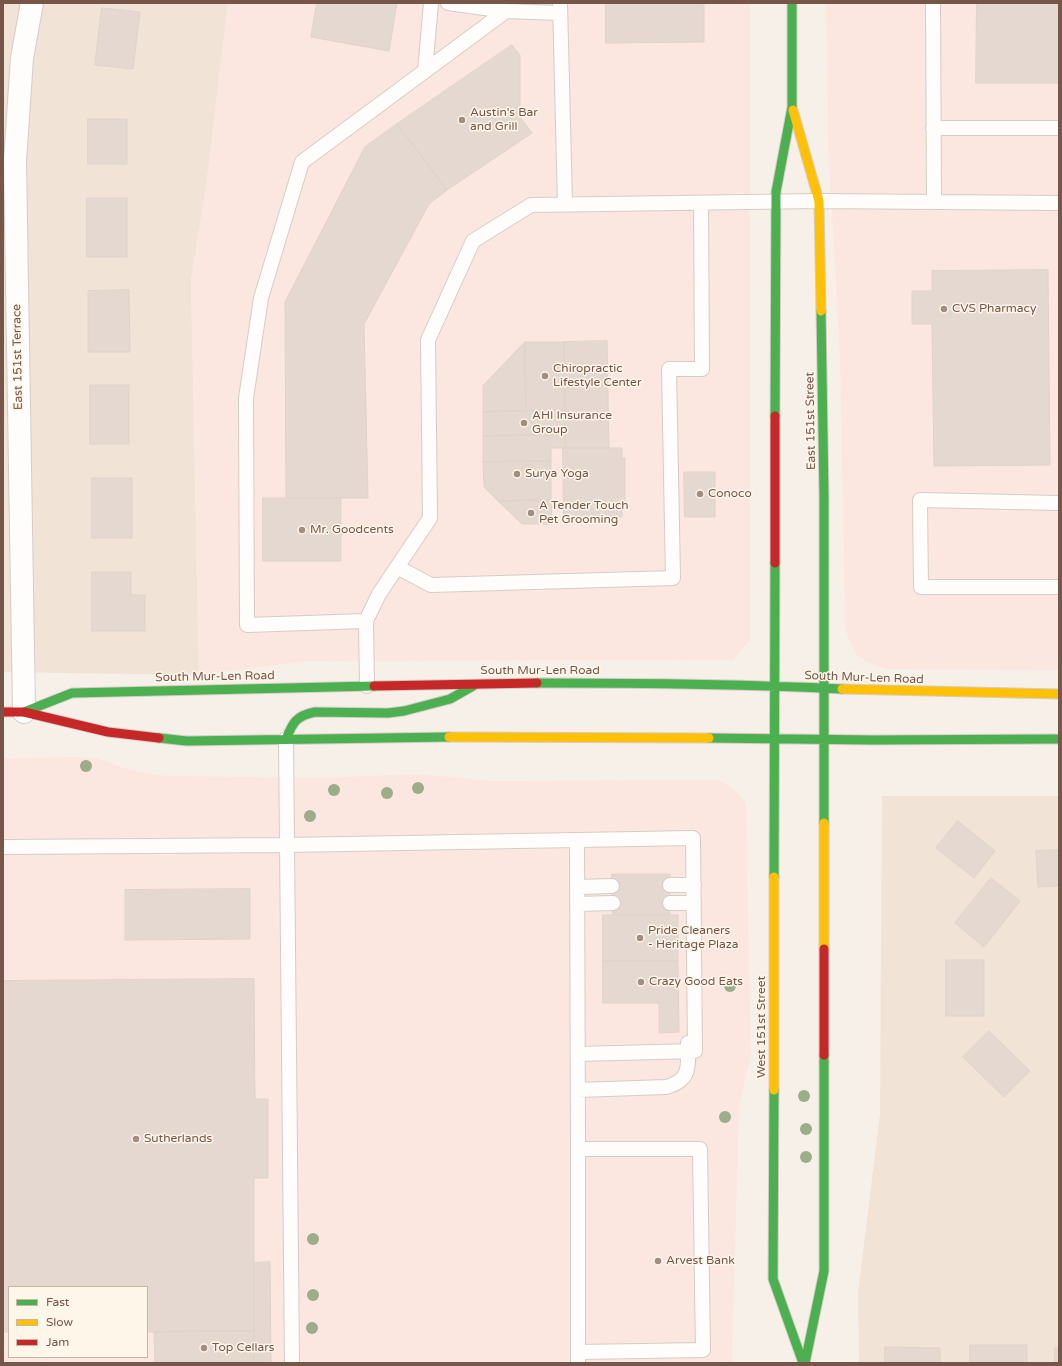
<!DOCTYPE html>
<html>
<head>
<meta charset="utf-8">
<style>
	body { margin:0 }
	#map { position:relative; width:1062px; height:1366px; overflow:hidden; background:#f7f0e9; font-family:"Varela Round",sans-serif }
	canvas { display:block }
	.frame { position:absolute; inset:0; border:4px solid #765648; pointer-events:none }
	.legend { position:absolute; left:8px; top:1286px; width:140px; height:72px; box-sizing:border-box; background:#fff6ea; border:1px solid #c8b6a9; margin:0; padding:5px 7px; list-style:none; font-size:12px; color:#765648 }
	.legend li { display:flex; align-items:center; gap:8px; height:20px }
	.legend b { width:20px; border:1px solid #c8b6a9 }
</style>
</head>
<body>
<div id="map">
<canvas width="1062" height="1366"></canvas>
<div class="frame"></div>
<ul class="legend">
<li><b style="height:5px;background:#4caf50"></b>Fast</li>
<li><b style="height:5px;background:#ffc107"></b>Slow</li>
<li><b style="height:5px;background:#c62828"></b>Jam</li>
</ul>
</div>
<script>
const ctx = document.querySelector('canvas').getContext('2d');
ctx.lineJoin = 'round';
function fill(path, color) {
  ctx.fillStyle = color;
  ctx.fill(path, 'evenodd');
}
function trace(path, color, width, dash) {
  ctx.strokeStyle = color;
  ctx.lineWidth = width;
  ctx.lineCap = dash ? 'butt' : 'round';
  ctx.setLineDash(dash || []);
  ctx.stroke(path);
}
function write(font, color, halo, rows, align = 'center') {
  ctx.font = font + ' "Varela Round",sans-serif';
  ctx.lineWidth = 3;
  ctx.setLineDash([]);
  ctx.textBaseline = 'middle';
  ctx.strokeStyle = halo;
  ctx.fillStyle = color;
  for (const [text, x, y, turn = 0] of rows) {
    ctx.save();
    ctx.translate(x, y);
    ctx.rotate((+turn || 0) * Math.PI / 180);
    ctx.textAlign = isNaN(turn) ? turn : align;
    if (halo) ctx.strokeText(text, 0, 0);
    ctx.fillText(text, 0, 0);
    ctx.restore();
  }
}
fill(new Path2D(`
	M3,3h225l-22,185 -15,92 8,395 -196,-3z
	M882,796h177v567h-200l-1,-70 22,-179z`), '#f1e3d6');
fill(new Path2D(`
	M228,3h522v637l-17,20 -426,1 -108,14 -8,-395 15,-92z
	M826,3h233v667l-174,-1 -14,-5 -14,-9 -9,-17 -3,-12 -5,-270 -12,-213z
	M75,757l21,1 34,12 37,6 151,2 99,-4 74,7 225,-1 11,4 12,10 7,9 5,252 -12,51 -7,257h-729v-605zM9,1287h138v70h-138z`), '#fbe7df');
const building = new Path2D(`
	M317,3h80l-8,48 -78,-14z
	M606,3h98v39l-98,1z
	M977,3h82v80h-83z
	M102,8l38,4 -7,57 -38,-4z
	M512,45l8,10v62l12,16 -85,57 -50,-66z
	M88,119h39v45h-39z
	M397,124l50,66 -18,14 -65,120 4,174h-82l-1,-196 80,-155z
	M87,198h40v59h-40z
	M1048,270l2,195 -116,1 -2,-142h-20v-33h20v-20z
	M129,290l1,62h-42v-61z
	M607,341l2,107h-44l-1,-106z
	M525,342h39l1,68 -39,1z
	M525,342l1,69 -43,1v-26z
	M90,385h39v59h-39z
	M565,410v25l-82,1v-24z
	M565,435v13h-14v13l-68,1v-26z
	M563,448h59v10h3v48h-3v11h-58z
	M551,461v39l-53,1 -14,-14 -1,-25z
	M684,472h31v45h-30z
	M92,478h40v60h-40z
	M263,498h78v63h-78z
	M551,500l1,24h-30l-24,-23z
	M92,572h39v23h14v36h-53z
	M958,821l37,30 -21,27 -38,-30z
	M1059,850v36l-21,1 -2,-36z
	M612,874h58v41h-57z
	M991,878l29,23 -36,46 -29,-24z
	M250,889v50l-125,1v-50z
	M603,915h75v46h-75z
	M946,960h38v56h-38z
	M603,961h75l1,71 -20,1v-30h-56z
	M254,979l1,120h13v79h-14v153l-107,1v-45h-138v45h-6v-351z
	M989,1031l41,40 -26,26 -41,-40z
	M270,1262l1,101h-17v-100z
	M254,1331v32h-99l-1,-31z
	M970,1345h57v18h-57z
	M885,1347l55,1v15h-55z
	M1055,1348h4v15h-4z`);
fill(building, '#e4d8d1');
trace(building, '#e0d3cb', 1);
const lane = new Path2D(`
	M448,3l58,8 54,2
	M560,3l5,201
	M933,3l1,199
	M425,71l6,-68
	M933,128h126
	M1059,503l-139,-3 1,87h138
	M397,567l34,18 242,-7 -4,-209h33l-1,-166
	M366,621l-119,4 -1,-227 15,-100 41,-136 204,-151
	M367,686l-1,-65 13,-27 51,-76 -2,-178 45,-99 58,-36 288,-4 240,2
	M286,739l6,624
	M577,840l1,309
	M3,847l284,-2 406,-7 2,213 -117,3
	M670,885h24
	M577,887l35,-1
	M670,903h24
	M577,904l36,-1
	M578,1090l88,-3c26,-7 22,-22 22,-44
	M578,1352l125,-2 -3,-201h-122v214`);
const street = new Path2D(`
	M24,712l-9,-551 7,-103 10,-55`);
const fast = new Path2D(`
	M821,311l3,186v326
	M775,416l1,-224 16,-85v-104
	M537,683c102,0 203,1 305,6
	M24,712l48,-19 302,-7
	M159,738l28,3 262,-4
	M709,738l164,2 186,-1
	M286,739c7,-17 10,-23 29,-27l73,1 16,-2 46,-12 23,-13
	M774,877l1,-314
	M774,1090l-1,189 30,84
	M805,1363l19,-92v-216`);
const slow = new Path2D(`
	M793,110l26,91 2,110
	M842,689l217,5
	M449,737l260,1
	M824,823v126
	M774,1090v-213`);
const jam = new Path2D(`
	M775,563v-147
	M374,686l163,-3
	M3,712h21l84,20 51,6
	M824,949v106`);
trace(lane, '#d6ccc6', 16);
trace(street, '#d6ccc6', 24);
trace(fast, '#d6ccc6', 11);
trace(slow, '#d6ccc6', 11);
trace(jam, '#d6ccc6', 11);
trace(lane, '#fefdfc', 14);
trace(street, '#fefdfc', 22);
trace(fast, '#4caf50', 9);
trace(slow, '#ffc107', 9);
trace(jam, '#c62828', 9);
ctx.fillStyle = '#9cad8a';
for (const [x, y] of [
	[86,766],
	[418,788],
	[334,790],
	[387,793],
	[310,816],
	[730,986],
	[804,1096],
	[725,1117],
	[806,1129],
	[806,1157],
	[313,1239],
	[313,1295],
	[312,1328]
]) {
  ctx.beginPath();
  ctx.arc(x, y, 6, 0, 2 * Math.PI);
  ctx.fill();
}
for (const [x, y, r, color] of [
	[462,120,4,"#a38c80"],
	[944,309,4,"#a38c80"],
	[545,376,4,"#a38c80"],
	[524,423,4,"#a38c80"],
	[517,474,4,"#a38c80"],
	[700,494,4,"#a38c80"],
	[531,513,4,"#a38c80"],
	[302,530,4,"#a38c80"],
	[640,938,4,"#a38c80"],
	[641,982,4,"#a38c80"],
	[136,1139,4,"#a38c80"],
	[658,1261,4,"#a38c80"],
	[204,1348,4,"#a38c80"]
]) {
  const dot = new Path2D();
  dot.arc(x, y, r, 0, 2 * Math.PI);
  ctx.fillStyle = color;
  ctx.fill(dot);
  trace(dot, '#fff6ea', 1.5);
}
write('12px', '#765648', '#fff6ea', [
	["Austin's Bar",470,113],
	["and Grill",470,127],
	["CVS Pharmacy",952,309],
	["Chiropractic",553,369],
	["Lifestyle Center",553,383],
	["AHI Insurance",532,416],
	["Group",532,430],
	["Surya Yoga",525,474],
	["Conoco",708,494],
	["A Tender Touch",539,506],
	["Pet Grooming",539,520],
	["Mr. Goodcents",310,530],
	["Pride Cleaners",648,931],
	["- Heritage Plaza",648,945],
	["Crazy Good Eats",649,982],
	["Sutherlands",144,1139],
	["Arvest Bank",666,1261],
	["Top Cellars",212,1348]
], 'left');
write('12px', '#765648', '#fff6ea', [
	["East 151st Terrace",18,357,-91],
	["East 151st Street",811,421,-91],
	["South Mur-Len Road",540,671],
	["South Mur-Len Road",215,677,-1],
	["South Mur-Len Road",864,678,2],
	["West 151st Street",762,1027,-90]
]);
</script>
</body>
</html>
